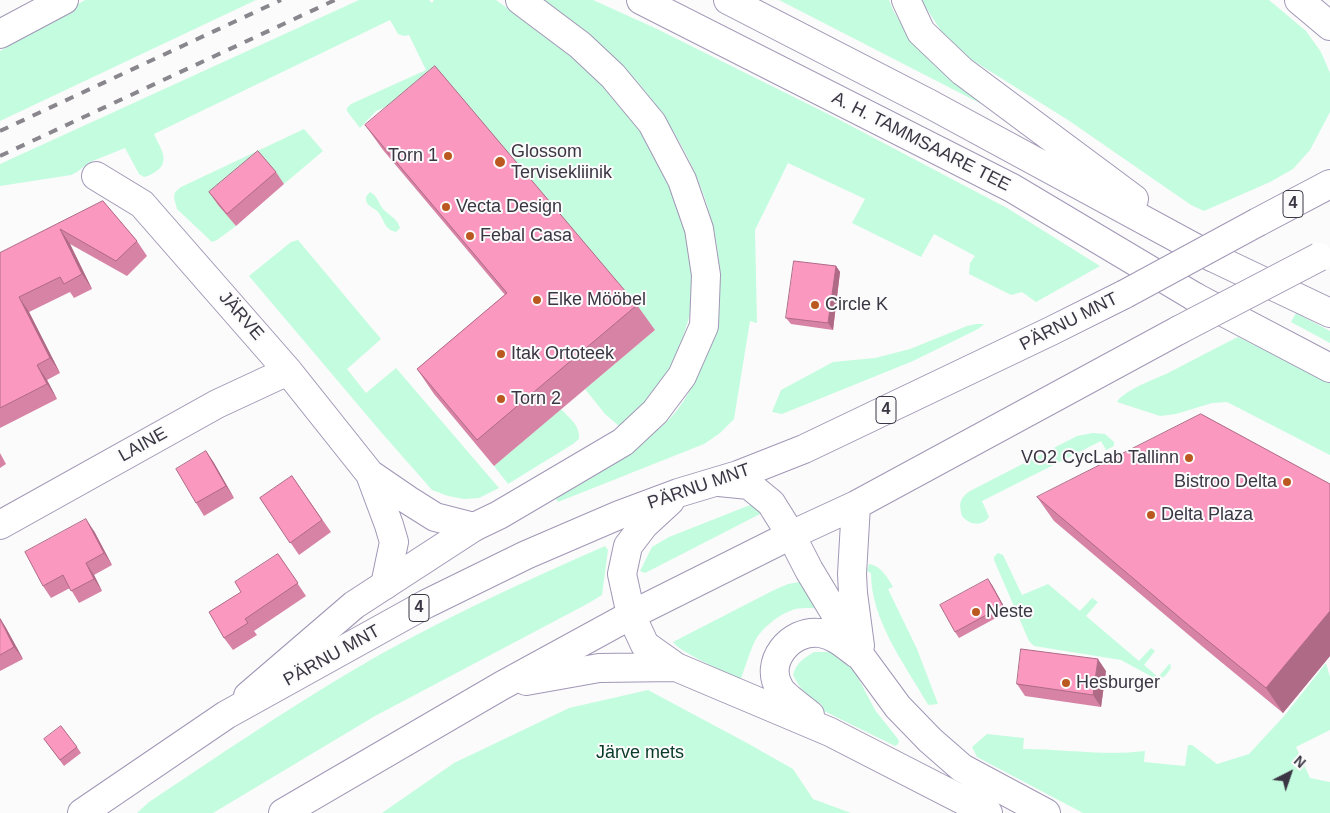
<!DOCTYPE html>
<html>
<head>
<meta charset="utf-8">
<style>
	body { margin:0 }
	#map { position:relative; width:1330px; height:813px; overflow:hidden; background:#fbfbfb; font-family:Helvetica,sans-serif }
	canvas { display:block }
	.north { position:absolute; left:1265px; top:748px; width:50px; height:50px; -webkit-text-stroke:4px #fbfbfb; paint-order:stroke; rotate:41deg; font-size:14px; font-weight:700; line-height:20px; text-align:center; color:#3a3643 }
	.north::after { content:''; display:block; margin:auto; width:18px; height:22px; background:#3a3643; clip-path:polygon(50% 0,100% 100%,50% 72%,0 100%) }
</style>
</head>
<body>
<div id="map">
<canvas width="1330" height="813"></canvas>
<div class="north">N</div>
</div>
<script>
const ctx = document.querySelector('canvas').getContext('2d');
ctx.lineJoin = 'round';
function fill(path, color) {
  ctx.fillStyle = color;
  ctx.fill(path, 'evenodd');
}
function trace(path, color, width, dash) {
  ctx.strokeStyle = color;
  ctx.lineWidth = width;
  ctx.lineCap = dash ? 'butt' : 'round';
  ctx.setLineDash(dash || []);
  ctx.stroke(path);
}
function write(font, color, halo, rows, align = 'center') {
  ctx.font = font + ' Helvetica,sans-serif';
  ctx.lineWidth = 4;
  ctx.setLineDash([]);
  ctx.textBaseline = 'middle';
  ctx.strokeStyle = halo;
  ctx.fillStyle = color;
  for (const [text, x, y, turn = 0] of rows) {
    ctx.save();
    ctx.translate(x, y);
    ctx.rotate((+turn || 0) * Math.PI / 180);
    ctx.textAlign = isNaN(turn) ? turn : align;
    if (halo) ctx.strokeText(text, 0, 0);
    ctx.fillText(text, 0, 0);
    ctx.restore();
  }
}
fill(new Path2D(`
	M85,0h171l-256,121v-70z
	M359,0h70l3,3 2,-3h62l80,58 50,52 23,33 21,37 15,47 7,37 -1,47 -13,42 -18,31 -22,29 -19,13 -14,-12 -20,-25 70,-59 -230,-239 -49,20 -16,17 -13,-17v-3l4,-4 75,-34 -17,-35 -5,1 -6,-2 -8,-14 -236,114c4,11 17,25 4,36 -4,3 -9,6 -14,7l-5,-3 -14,-26 -35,14 -13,10 -6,3 -71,11v-22z
	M539,0h54l62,28 181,90 171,90 93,58 -64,36 -14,-10 -11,3 -42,-21 1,-11 5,-7 -41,-22 -13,23 -69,-34 13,-24 -77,-36 -33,67 2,93 -7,-2 -16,98 -14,14 -16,11 -146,58 -4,-6c21,-14 43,-27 64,-40 22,-14 44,-26 60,-47 18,-24 29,-54 35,-83 2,-8 5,-17 6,-26 7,-74 -29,-153 -74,-209 -19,-24 -44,-47 -68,-66 -11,-10 -25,-17 -38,-25z
	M779,0h110l4,10 18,30 24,26 64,47z
	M921,0h348l37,31 15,21 9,21v39l-20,38 -17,19 -23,13 -66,29 -13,-6 -123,-85 -96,-60 -25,-20z
	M304,129l19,22 -39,33 -18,-21 -48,41 18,22 -19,14 -5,2 -35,-33 -3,-11 1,-6 6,-5z
	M370,192c8,4 8,11 13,17 7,7 15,10 17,19l-4,4c-13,-3 -11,-13 -19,-21 -4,-4 -11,-5 -11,-12 0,-4 2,-4 4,-7z
	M298,240l83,99 -34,30 19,24 30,-25 103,120 -20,10 -15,1 -16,-3 -16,-6 -51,-58 -132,-156 42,-34z
	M1296,313l34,18v12l-39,-21z
	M976,324h8l-6,5 -65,32 -131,53 -10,-2 9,-22 52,-28 42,-4 35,-9 57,-23z
	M1238,337l92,46v72l-103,-53 -15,1 -36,11 -16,2 -43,-14c7,-12 38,-23 51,-29 23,-12 46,-24 70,-36z
	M561,409c9,10 19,16 18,30l-6,5 -65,40 -14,-18z
	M1093,433l12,1 9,8v4l-8,4 -5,-9 -119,60 7,16c-7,10 -20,8 -27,-1 -3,-13 -3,-17 8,-25l107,-55z
	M750,505l7,1 7,6 -119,61 -5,-2 12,-24 17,-10z
	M605,546l3,4 -6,45 -15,9 -212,112 -162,97h-76l12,-11c66,-44 132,-89 201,-130 82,-49 167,-87 255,-126z
	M998,553l5,2 19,40 26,-11 32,27 12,-13 6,4 -12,14 53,45 12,-13 4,3 -11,14 14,12 12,-14 1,5c-5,7 -7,11 -15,11l-35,-19 -87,-14 -5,-5 -35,-81v-3z
	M869,564c11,1 19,14 24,23l-5,2 29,60 21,55 -9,1 -2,-2c-23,-40 -56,-83 -56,-130l-4,-2z
	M805,581l16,28c-10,-1 -22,-2 -31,2 -13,5 -29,18 -35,30 -6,12 -9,25 -14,37h-5c-14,-8 -55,-25 -63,-36l101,-52 14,-6z
	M814,652h16l14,6 11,14 20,38 23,29 1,3 -2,3 -2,1 -73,-36v-5c-14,-9 -21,-14 -29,-30 3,-12 11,-17 21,-23z
	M1326,663l4,14v53l-34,17 14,31 20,4v31h-247l-106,-56 -5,-10 15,-13 37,4 -1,11c41,0 81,7 122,2l-1,11 41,4 3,-21h4l25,19 32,-10 36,-39z
	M648,690l99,53 46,26 20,30 38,14h-469l72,-50 115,-55z`), '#c4fcdf');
const minor = new Path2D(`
	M0,34l64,-34
	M96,176l46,28 146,167 82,103 38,26 27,17 39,10
	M370,474l19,51 5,17 -9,43
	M0,525l217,-121 71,-33`);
const major = new Path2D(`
	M641,0l371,188 183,109
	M728,0l200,103 284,154
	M906,0l15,32 41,39 172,128
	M1299,0l31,26
	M1258,222l72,-38
	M248,696l106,-91 120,-78 25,-12 124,-73 32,-30 27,-36 22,-50 2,-51 -7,-46 -17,-49 -30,-57 -39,-47 -33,-31 -60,-45`);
const highway = new Path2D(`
	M1212,257l118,56
	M1195,297l135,71
	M719,482l30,3 22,18 20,32 18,35 53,88 36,49 32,33 32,28 84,45
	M670,501l-26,24 -16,21 -6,28 9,41 14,30 31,22 154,65 158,81
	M856,505l-4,69 1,19 7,53
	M526,681l73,-13 77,-1
	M810,715c-8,-7 -25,-18 -30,-26 -17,-26 10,-60 40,-56 14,2 25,12 37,21
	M82,813l144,-98 200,-111 100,-49 93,-40 59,-22 60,-18 66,-26 247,-118 74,-37
	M283,813l218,-127 130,-71 160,-80 65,-30 323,-175`);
trace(minor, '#a197b6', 30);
trace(major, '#a197b6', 30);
trace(highway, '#a197b6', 30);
trace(minor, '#fff', 28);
trace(major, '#fff', 28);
trace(highway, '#fff', 28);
trace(new Path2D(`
	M0,131l281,-131
	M0,156l335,-156`), '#89868e', 4, [9, 9]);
const highwayBridge = new Path2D(`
	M1125,294l133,-72
	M1179,330l140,-73`);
trace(highwayBridge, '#a197b6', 30, []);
trace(highwayBridge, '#fff', 28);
fill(new Path2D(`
	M365,125l272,180 18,25 -161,136 -60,-72 -17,-25 88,-74 -122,-145z
	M276,172l8,12 -48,42 -18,-21 -9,-13z
	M103,201l34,40 10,15 -20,20 -57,-32 22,45 -18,9 -4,-6 -41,20 31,61 -13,7 10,19 -57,29v-175z
	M836,266l4,6 -7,58 -42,-6 -5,-6z
	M206,451l8,12 20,35 -30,18 -8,-13z
	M0,453l6,11 -6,4z
	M292,476l39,56 -32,23 -39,-57z
	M1330,484v172l-47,57 -80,-66 -149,-126 -17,-24z
	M94,531l18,34 -18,10 8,16 -23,12 -9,-15 -19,10 -8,-12z
	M278,554l28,42 -52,35 3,4 -24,15 -9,-12 17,-46z
	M992,585l15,27 -48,26 -4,-6z
	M0,618l6,10 17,31 -23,12z
	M1106,671l-5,36 -76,-11 -8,-12z
	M44,739l33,8 4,6 -17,13z`), '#d783a5');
fill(new Path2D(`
	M60,229l10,15 22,45 -10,-15z
	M836,266l4,6 -7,58 -5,-7z
	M19,297l10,15 31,61 -10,-15z
	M37,365l10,15 10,19 -10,-15z
	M206,451l8,12 20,35 -8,-12z
	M86,519l8,12 18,34 -8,-12z
	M86,563l8,12 8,16 -8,-12z
	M988,579l4,6 15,27 -4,-6z
	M1330,611v45l-47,57 -17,-25z
	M0,618l6,10 17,31 -9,-12z
	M1098,659l8,12 -5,36 -8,-12z`), '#af6a86');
const building = new Path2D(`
	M435,66l202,239 -160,135 -60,-71 90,-76 -142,-168z
	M258,151l18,21 -49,42 -18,-22z
	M103,201l34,40 -21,20 -56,-32 22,45 -18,10 -4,-7 -41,20 31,61 -13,7 10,19 -47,24v-155z
	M794,261l42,5 -8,57 -42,-5z
	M1201,414l129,70v127l-64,77 -80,-65 -149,-126z
	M206,451l20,35 -30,17 -20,-34z
	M292,476l30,44 -32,23 -30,-45z
	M86,519l18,34 -18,10 8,16 -23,12 -8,-16 -20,11 -18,-34z
	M278,554l20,29 -53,36 3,4 -24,15 -15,-26 32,-20 -6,-10z
	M988,579l15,27 -48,26 -15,-27z
	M0,619l14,28 -14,8z
	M1021,649l77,10 -5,36 -76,-11z
	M61,726l16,21 -17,13 -16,-21z`);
fill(building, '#fa98c0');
trace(building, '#af6a86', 1);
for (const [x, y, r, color] of [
	[448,156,5,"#bb581f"],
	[500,162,6,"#bb581f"],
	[446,207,5,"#bb581f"],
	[470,236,5,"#bb581f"],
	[537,300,5,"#bb581f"],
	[815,305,5,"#bb581f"],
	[501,354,5,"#bb581f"],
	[501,399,5,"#bb581f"],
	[1189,458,5,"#bb581f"],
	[1287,482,5,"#bb581f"],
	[1151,515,5,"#bb581f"],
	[976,612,5,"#bb581f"],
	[1066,683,5,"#bb581f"]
]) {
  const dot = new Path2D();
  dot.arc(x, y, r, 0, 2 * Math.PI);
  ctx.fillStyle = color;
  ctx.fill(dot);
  trace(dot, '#fbfbfb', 2);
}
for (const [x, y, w] of [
	[1293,204,20],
	[886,410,20],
	[419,608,20]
]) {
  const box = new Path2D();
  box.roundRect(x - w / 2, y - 13.5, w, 27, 4);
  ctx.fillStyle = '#fbfbfb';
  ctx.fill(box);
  trace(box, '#3a3643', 1);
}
write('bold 16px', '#3a3643', null, [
	["4",1293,204],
	["4",886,410],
	["4",419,608]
]);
write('18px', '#3a3643', '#fbfbfb', [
	["A. H. TAMMSAARE TEE",921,142,27],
	["JÄRVE",241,316,49],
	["PÄRNU MNT",1069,322,-27],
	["LAINE",143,445,-29],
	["PÄRNU MNT",699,487,-19],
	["PÄRNU MNT",332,656,-29]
]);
write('18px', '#3a3643', '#fbfbfb', [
	["Glossom",511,152],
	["Tervisekliinik",511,173],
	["Torn 1",438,156,"right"],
	["Vecta Design",456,207],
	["Febal Casa",480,236],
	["Elke Mööbel",547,300],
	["Circle K",825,305],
	["Itak Ortoteek",511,354],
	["Torn 2",511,399],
	["VO2 CycLab Tallinn",1179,458,"right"],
	["Bistroo Delta",1277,482,"right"],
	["Delta Plaza",1161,515],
	["Neste",986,612],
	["Hesburger",1076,683]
], 'left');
write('18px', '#073a27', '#fbfbfb', [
	["Järve mets",640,753]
]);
</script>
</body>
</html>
